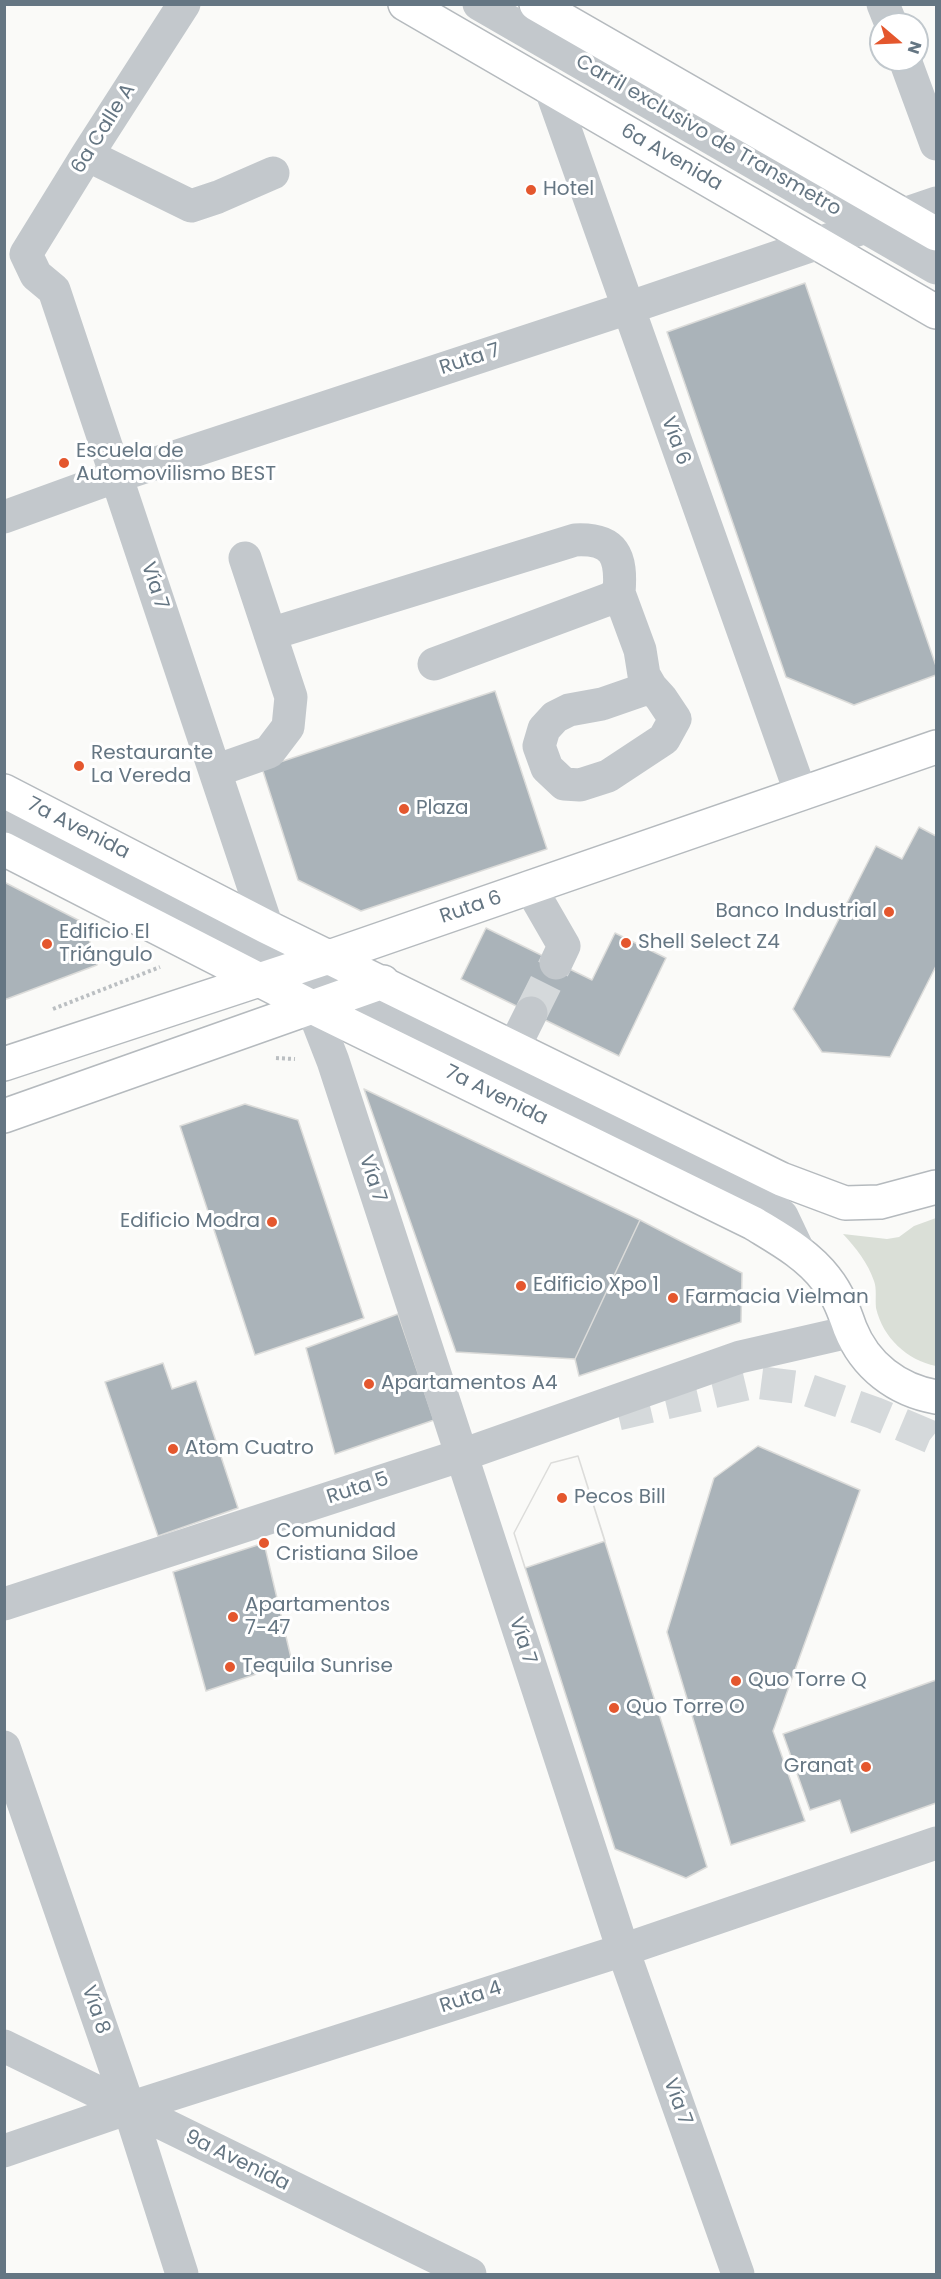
<!DOCTYPE html>
<html>
<head>
<meta charset="utf-8">
<style>
	body { margin:0 }
	#map { position:relative; width:941px; height:2279px; overflow:hidden; background:#fafaf8; font-family:Poppins,sans-serif }
	canvas { display:block }
	.frame { position:absolute; inset:0; border:6px solid #657683; pointer-events:none }
	.north { position:absolute; left:869px; top:12px; width:60px; height:60px; box-sizing:border-box; background:#fff; border:2px solid #c1c8cd; border-radius:50%; rotate:109deg; font-size:16px; font-weight:700; line-height:24px; text-align:center; color:#657683 }
	.north::after { content:''; display:block; margin:auto; width:21px; height:27px; background:#e4572e; clip-path:polygon(50% 0,100% 100%,50% 72%,0 100%) }
</style>
</head>
<body>
<div id="map">
<canvas width="941" height="2279"></canvas>
<div class="frame"></div>
<div class="north">N</div>
</div>
<script>
const ctx = document.querySelector('canvas').getContext('2d');
ctx.lineJoin = 'round';
function fill(path, color) {
  ctx.fillStyle = color;
  ctx.fill(path, 'evenodd');
}
function trace(path, color, width, dash) {
  ctx.strokeStyle = color;
  ctx.lineWidth = width;
  ctx.lineCap = dash ? 'butt' : 'round';
  ctx.setLineDash(dash || []);
  ctx.stroke(path);
}
function write(font, color, halo, rows, align = 'center') {
  ctx.font = font + ' Poppins,sans-serif';
  ctx.lineWidth = 6;
  ctx.setLineDash([]);
  ctx.textBaseline = 'middle';
  ctx.strokeStyle = halo;
  ctx.fillStyle = color;
  for (const [text, x, y, turn = 0] of rows) {
    ctx.save();
    ctx.translate(x, y);
    ctx.rotate((+turn || 0) * Math.PI / 180);
    ctx.textAlign = isNaN(turn) ? turn : align;
    if (halo) ctx.strokeText(text, 0, 0);
    ctx.fillText(text, 0, 0);
    ctx.restore();
  }
}
fill(new Path2D(`
	M936,1218v148c-29,-6 -53,-28 -60,-58 -1,-9 1,-19 -2,-27 -6,-18 -18,-33 -31,-47l44,5 12,-2 15,-11z`), '#dadfd7');
const building = new Path2D(`
	M805,283l131,383v9l-82,30 -68,-28 -119,-345z
	M495,691l52,158 -186,62 -63,-31 -36,-112z
	M919,827l17,9v130l-46,91 -68,-5 -29,-43 83,-163 26,13z
	M4,882l80,41 13,42 -93,35z
	M486,928l106,52 23,-47 51,25 -47,98 -158,-77z
	M364,1089l276,131 -65,139 -119,-7z
	M245,1104l53,16 66,198 -109,37 -75,-229z
	M640,1220l102,53 -1,49 -162,54 -4,-17z
	M398,1314l36,106 -99,34 -29,-106z
	M163,1363l9,26 24,-8 42,127 -80,28 -53,-154z
	M758,1446l102,44 -87,241 32,90 -74,24 -64,-213 47,-154z
	M578,1456l27,85 -80,27 -11,-35 37,-70z
	M578,1456l129,411 -21,11 -71,-29 -101,-316 37,-70z
	M264,1543l28,119 -86,29 -33,-119z
	M936,1680v123l-85,30 -11,-33 -30,10 -27,-76z`);
fill(building, '#aab3b9');
trace(building, '#dcdcda', 1.5);
trace(new Path2D(`
	M531,1013l25,-50
	M618,1414l137,-32 47,6 72,25 57,24 5,4`), '#d5d9db', 33, [33, 16]);
const major = new Path2D(`
	M405,4l531,308
	M536,4l400,230
	M4,791l263,136 514,252 64,24 35,-1 56,-15
	M4,849l308,158 441,216c26,16 54,31 73,56 12,15 18,32 24,49 15,38 47,62 86,69
	M4,1064l325,-107 607,-210
	M4,1116l379,-134`);
trace(major, '#b5babe', 36);
trace(new Path2D(`
	M53,1009l107,-42
	M276,1058l19,1`), '#bbbfc2', 4, [3, 3]);
trace(new Path2D(`
	M184,4l-97,151 -61,99 10,21 18,15 213,637
	M479,4l457,264
	M883,4l8,20
	M905,60l31,84
	M550,87l251,707
	M87,155l104,51 27,-9 55,-24
	M4,517l113,-41 511,-168 308,-105
	M619,593l21,57 4,25 7,12 10,11 14,21 -11,20 -56,37 -28,9 -16,-1 -17,-16 -8,-22 5,-17 11,-12 14,-7 33,-6 49,-17
	M270,634l305,-94c40,-2 47,16 44,53l-10,6 -175,65
	M215,771l54,-19 19,-25 3,-30 -46,-139
	M4,818l763,384 15,14 18,38
	M530,887l34,59 -8,17
	M312,1007l21,54 290,889 115,324
	M514,1047l17,-34
	M4,1604l458,-149 278,-98 96,-22 14,-6
	M4,1747l125,361 53,166
	M4,2046l466,228
	M4,2151l125,-43 494,-158 313,-107`), '#c3c8cc', 33);
trace(major, '#fff', 33);
for (const [x, y, r, color] of [
	[531,190,6,"#e4572e"],
	[64,463,6,"#e4572e"],
	[79,766,6,"#e4572e"],
	[404,809,6,"#e4572e"],
	[889,912,6,"#e4572e"],
	[626,943,6,"#e4572e"],
	[47,944,6,"#e4572e"],
	[272,1222,6,"#e4572e"],
	[521,1286,6,"#e4572e"],
	[673,1298,6,"#e4572e"],
	[369,1384,6,"#e4572e"],
	[173,1449,6,"#e4572e"],
	[562,1498,6,"#e4572e"],
	[264,1543,6,"#e4572e"],
	[233,1617,6,"#e4572e"],
	[230,1667,6,"#e4572e"],
	[736,1681,6,"#e4572e"],
	[614,1708,6,"#e4572e"],
	[866,1767,6,"#e4572e"]
]) {
  const dot = new Path2D();
  dot.arc(x, y, r, 0, 2 * Math.PI);
  ctx.fillStyle = color;
  ctx.fill(dot);
  trace(dot, '#fff', 2);
}
write('20px', '#657683', '#fff', [
	["6a Calle A",104,129,-58],
	["Carril exclusivo de Transmetro",708,136,30],
	["6a Avenida",671,158,30],
	["Ruta 7",470,360,-18],
	["Vía 6",675,441,70],
	["Vía 7",154,586,72],
	["7a Avenida",78,829,27],
	["Ruta 6",471,908,-19],
	["7a Avenida",496,1096,26],
	["Vía 7",372,1179,72],
	["Ruta 5",358,1489,-18],
	["Vía 7",522,1641,72],
	["Ruta 4",471,1998,-18],
	["Vía 8",95,2010,71],
	["Vía 7",677,2102,70],
	["9a Avenida",237,2161,26]
]);
write('20px', '#657683', '#fff', [
	["Hotel",543,190],
	["Escuela de",76,452],
	["Automovilismo BEST",76,475],
	["Restaurante",91,754],
	["La Vereda",91,777],
	["Plaza",416,809],
	["Banco Industrial",877,912,"right"],
	["Edificio El",59,933],
	["Triángulo",59,956],
	["Shell Select Z4",638,943],
	["Edificio Modra",260,1222,"right"],
	["Edificio Xpo 1",533,1286],
	["Farmacia Vielman",685,1298],
	["Apartamentos A4",381,1384],
	["Atom Cuatro",185,1449],
	["Pecos Bill",574,1498],
	["Comunidad",276,1532],
	["Cristiana Siloe",276,1555],
	["Apartamentos",245,1606],
	["7-47",245,1629],
	["Tequila Sunrise",242,1667],
	["Quo Torre Q",748,1681],
	["Quo Torre O",626,1708],
	["Granat",854,1767,"right"]
], 'left');
</script>
</body>
</html>
